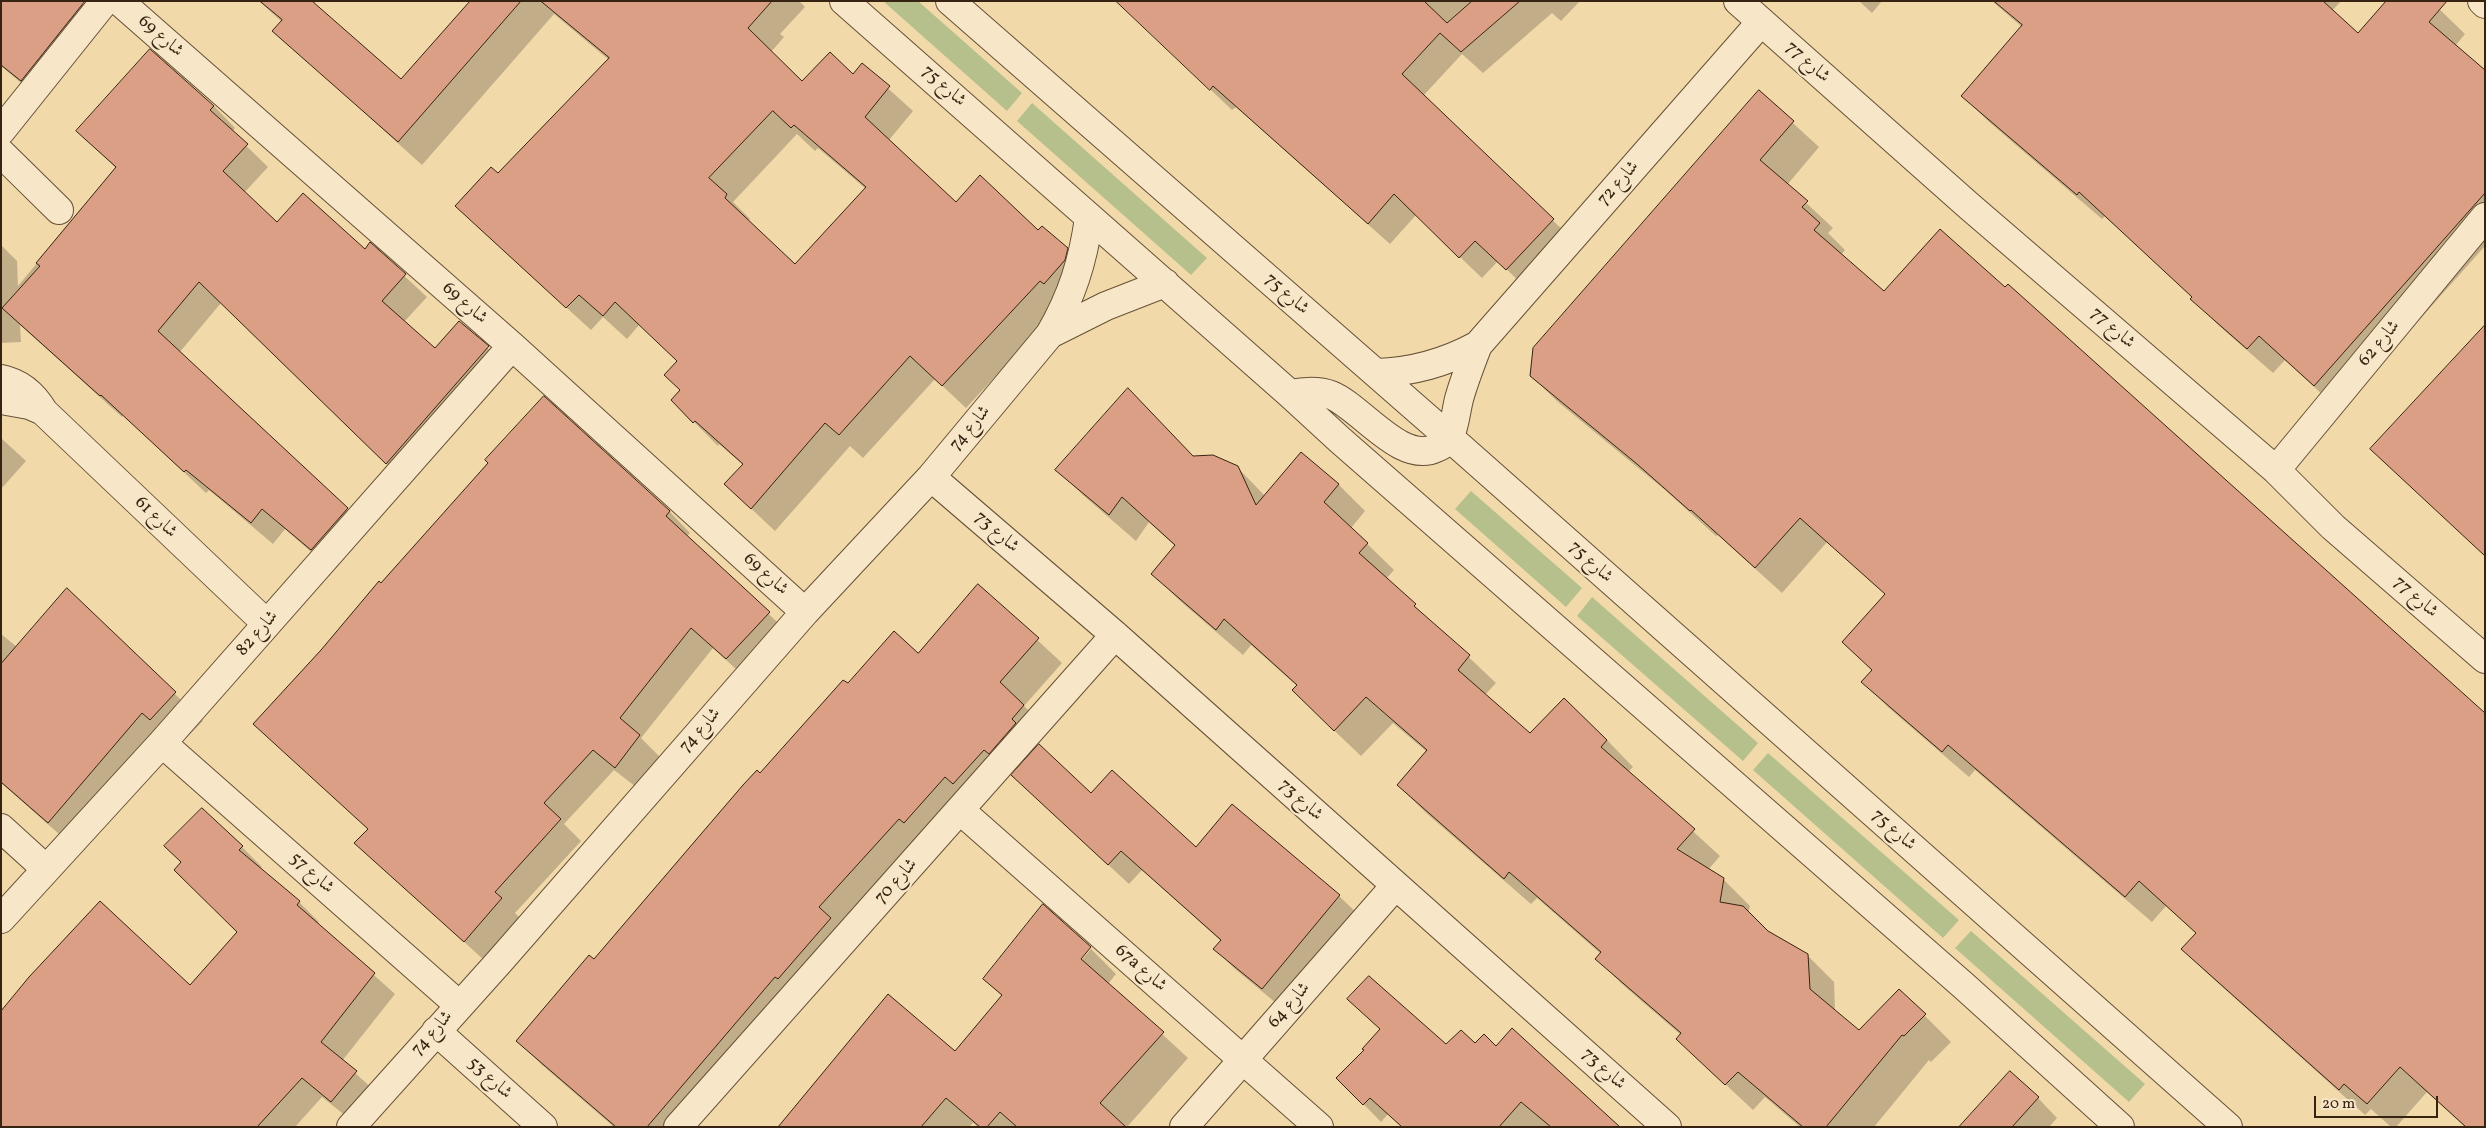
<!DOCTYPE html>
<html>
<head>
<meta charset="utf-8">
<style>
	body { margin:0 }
	#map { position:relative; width:2486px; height:1128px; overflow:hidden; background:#f2d9aa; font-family:Vollkorn,serif }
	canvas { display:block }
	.frame { position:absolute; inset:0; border:2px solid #372311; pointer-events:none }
	.scale { position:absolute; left:2314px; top:1096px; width:124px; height:22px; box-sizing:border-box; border:2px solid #372311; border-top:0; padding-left:6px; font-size:15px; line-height:18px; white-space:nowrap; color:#372311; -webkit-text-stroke:4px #f7e6c8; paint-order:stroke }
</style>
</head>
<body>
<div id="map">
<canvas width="2486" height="1128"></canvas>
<div class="frame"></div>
<div class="scale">20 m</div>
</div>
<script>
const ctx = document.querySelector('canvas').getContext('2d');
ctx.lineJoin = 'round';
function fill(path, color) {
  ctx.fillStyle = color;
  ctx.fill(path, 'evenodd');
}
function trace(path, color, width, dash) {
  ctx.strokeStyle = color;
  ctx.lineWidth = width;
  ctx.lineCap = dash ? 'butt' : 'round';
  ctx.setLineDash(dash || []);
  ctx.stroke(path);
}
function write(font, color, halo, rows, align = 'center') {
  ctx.font = font + ' Vollkorn,Amiri,serif';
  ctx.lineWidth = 4.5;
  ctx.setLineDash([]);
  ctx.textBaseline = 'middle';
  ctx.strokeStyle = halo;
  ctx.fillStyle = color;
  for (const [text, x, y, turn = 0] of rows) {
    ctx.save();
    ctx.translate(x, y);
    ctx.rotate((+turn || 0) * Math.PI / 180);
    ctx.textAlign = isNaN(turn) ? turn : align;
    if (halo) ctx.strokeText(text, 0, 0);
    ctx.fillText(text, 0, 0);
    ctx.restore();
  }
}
fill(new Path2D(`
	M883,1h35l104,92 -15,18z
	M1032,103l175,155 -16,17 -174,-154z
	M1471,491l111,97 -16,19 -111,-98z
	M1592,597l166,146 -15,18 -166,-145z
	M1768,753l191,167 -16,18 -190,-168z
	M1971,931l174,153 -16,18 -174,-154z`), '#b6c08c');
fill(new Path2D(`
	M1,1l81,3 20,20 -61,76 -40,-34z
	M259,1h57l-2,3 87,77 70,-80h328l6,6 -25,27 4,3 -13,15 31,31 52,-7 8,-11 51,46 -24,29 67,64 82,28 29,17 24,24 -125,135 -31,-29 -72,79 -13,-12 -75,85 -50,-47 18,-19 -24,-21 -1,2 -46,-46 10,-10 -4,-28 -39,-37 -12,14 -24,-22 -12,13 -111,-101 18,-54 111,-115 -55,-46 -132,151 -148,-134 8,-9zM797,134l18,17 3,-3 48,41 -71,77 -47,-45 2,-2 -17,-17z
	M1117,1h463l-19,20 -9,-8 -69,60 -21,-19 -38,41 151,147 -47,48 -30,-29 -16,17 -66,-63 -26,29 -154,-137 -4,3z
	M1859,1h23l-10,12z
	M1992,1h349l-9,10 26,23 73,-33 34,33 -10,12 30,26v174l-146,164 -54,-50 -12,13 -56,-49 -24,-26 -88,-82 -3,3 -114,-98 -25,-25 59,-69z
	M1759,92l60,55 -32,38 46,43 -5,5 17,17 -4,5 644,872h-20l-38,-35 -31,35h-5l-20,-18 -6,6 -156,-140 -26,-26 14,-15 -31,-28 -14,16 -177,-152 -6,7 -80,-69 -26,-26 10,-11 -29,-29 42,-47 -59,-53 -45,51 -64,-58 -2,1 -51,-46 -107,-88 -27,-26z
	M214,106l21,22 -3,4 36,35 -24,26 33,31 88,26 5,-6 57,53 -23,25 32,28 23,-28 51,47 -102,116 -187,-182 -42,50 190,177 -36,41 -48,-42 -12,15 -64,-54 -3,3 -83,-78 -1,2 -102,-92 1,17 -20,1v-98l16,16 1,25 98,-118 -39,-37z
	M544,398l126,114 20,21 -4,4 103,96 -42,46 -34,-31 -72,90 19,19 -24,30 -22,-17 -50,54 17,17 -66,72 7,7 -37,41 -129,-118 12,-14 -113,-105 234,-261z
	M1,438l25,23 -25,28z
	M1301,453l38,32 26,26 -14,17 43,42 -8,9 110,104 -11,12 45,40 77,5 26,27 -5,5 92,84 -12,14 15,9 27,27 -2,8 19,18 40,23 27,27 1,30 24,19 40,-41 52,52 -20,20 -2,-2 -55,67h-74l-35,-30 -12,13 -76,-71 4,-4 -58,-50 -26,-26 4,-5 -64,-56 -6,6 -106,-92 -27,-27 29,-33 -34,-29 -32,33 -41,-39 -23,-31 -46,-41 -8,10 -64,-55 -26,-26 22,-28 -26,-24 -13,19 -52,-45 -27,-26 136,-13 44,10 28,29z
	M979,586l83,77 -38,43 23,23 -12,15 56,51 105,54 143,47 20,19 -77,93 -47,-39 -20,-20 6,-8 -79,-71 -13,14 -120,-111 -318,354h-77l-72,-62 -24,-24 76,-81 166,-186 88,-89 70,-31z
	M67,590l136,131 -127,128 -75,-66v-149l16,13z
	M242,847l20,20 -2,2 39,33 20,20 -2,2 78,70 -53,67 34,31 -24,29 -30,-24 -27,30h-294l189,-140 49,-55 -63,-62z
	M1091,949l25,25 -8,10 80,74 -61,69h-149l-5,-4 -4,4h-189l175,-74 48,-56 -18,-18 91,-16 2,1z
	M1475,1045l21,3 121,79h-215l-14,-13 -7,8 -43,-44 108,-32z
	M2038,1098l19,20 -8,9h-88z`), '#0003');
const building = new Path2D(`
	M1,1h84l-64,80 -20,-16z
	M260,1h52l89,78 69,-78h51l-123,141 -126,-111 10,-11z
	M541,1h231l-24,27 54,53 28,-29 23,22 9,-11 28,23 -25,31 91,85 24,-27 58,55 4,-4 26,22 -3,12 -21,24 -4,-3 -98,105 -32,-30 -71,79 -14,-12 -74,86 -27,-25 19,-20 -48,-43 -2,2 -22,-23 9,-10 -16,-15 13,-14 -62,-59 -12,14 -24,-21 -13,13 -111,-102 36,-39 7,6 111,-115zM773,111l18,17 3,-3 72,62 -71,77 -70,-66 2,-4 -18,-16z
	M1116,1h308l23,22 25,-22h48l-59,51 -21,-19 -38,41 152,145 -48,51 -31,-29 -16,17 -65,-64 -26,30 -155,-138 -3,4z
	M1994,1h329l35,32 28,-32h61l-18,21 56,48v123l-171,193 -55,-50 -12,13 -57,-50 2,-2 -113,-105 -2,3 -116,-99 61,-71z
	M150,49l64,57 -4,4 38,34 -25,27 54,51 26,-29 62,56 5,-7 36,32 -24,27 53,47 24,-27 30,25 -103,118 -187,-182 -41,49 190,177 -37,42 -49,-41 -11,14 -65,-53 -2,2 -83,-77 -1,1 -98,-88 38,-42 -4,-3 80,-96 -40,-36z
	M1759,90l35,31 -34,39 48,41 -6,6 18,16 -6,7 70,61 56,-62 65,58 3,-3 477,429v414h-19l-66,-60 -33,37 -23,-20 -5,6 -158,-141 15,-16 -57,-52 -14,16 -177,-152 -6,7 -81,-70 11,-12 -30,-28 43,-48 -85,-76 -45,50 -64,-58 -1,1 -53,-47 -107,-88 3,-28z
	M2485,325v231l-115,-107z
	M1128,388l65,68 20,-1 25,11 18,39 45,-53 38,32 -15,18 44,41 -9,10 57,51 -2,2 56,49 -12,15 72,63 34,-35 43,42 -6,7 94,82 -18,20 47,29 -4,24 23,4 25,25 40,23 2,35 49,41 40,-41 27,25 -22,22 -2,-1 -76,92h-23l-65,-55 -13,13 -49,-46 5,-6 -86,-74 6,-7 -92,-80 -5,7 -107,-94 30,-35 -61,-53 -32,34 -42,-41 5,-5 -73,-66 -8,11 -65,-56 24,-29 -53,-48 -13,18 -54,-45z
	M544,396l126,115 -4,5 104,96 -44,47 -35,-31 -71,90 20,17 -25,33 -22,-18 -49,53 17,16 -66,73 7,6 -38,44 -110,-99 14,-14 -115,-105 68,-74 58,-69 2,2 107,-120 -3,-3z
	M978,584l61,54 -39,44 24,23 -12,14 4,4 -27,31 -5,-4 -31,34 -8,-7 -41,46 -5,-4 -80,88 12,11 -53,61 -3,-2 -128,150h-31l-100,-86 73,-86 5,4 149,-174 14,-15 3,3 83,-93 5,3 46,-52 24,22z
	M67,588l109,104 -26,28 -8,-7 -94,110 -47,-41v-118z
	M1039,744l52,49 21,-23 84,77 36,-43 108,91 -78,94 -49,-40 8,-9 -100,-89 -13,14 -97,-90z
	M202,808l41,38 -4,4 61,51 -3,4 78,68 -54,69 36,29 -26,31 -29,-24 -45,49h-256v-116l28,-34 71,-76 90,84 47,-53 -63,-62 7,-8 -17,-16z
	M1043,904l48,43 -10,12 83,73 -64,71 26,24h-109l-17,-15 -13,15h-7l-34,-29 -25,29h-143l110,-133 67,57 47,-56 -19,-16z
	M1369,976l77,68 15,-14 14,13 9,-9 12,12 16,-18 108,99h-69l-30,-25 -22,25h-97l-32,-29 -7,7 -27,-27 28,-28 -2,-1 18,-20 -33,-30z
	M2010,1071l29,26 -27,30h-53z`);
fill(building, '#da9f84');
trace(building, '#372311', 1);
const minor = new Path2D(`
	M119,1l393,345 293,266
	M844,1l446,393 50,46 624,546 156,141
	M950,1l500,437 778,689
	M1738,1l231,205 307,264 57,57 152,132
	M2482,1l3,3
	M1,131l104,-130
	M1,153l58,57
	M1050,334l56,-28 59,-23
	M1376,373c37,-1 69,-10 102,-28
	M1,379c20,4 33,16 43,33l223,212
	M1290,394c15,-3 28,-4 41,1 30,12 70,70 105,53 5,-2 12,-6 14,-12 5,-11 6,-25 9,-37 5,-18 12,-36 19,-54l283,-323
	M1,400l28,5 14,6
	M2276,470l209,-253
	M931,477l184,158 552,492
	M162,743l297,262
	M961,811l358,316
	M1,828l45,41
	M1,919l161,-176 350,-397
	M436,1031l107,96
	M351,1127l148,-165 306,-350 126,-135 119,-143c22,-38 33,-73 39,-116
	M678,1127l437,-492
	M1184,1127l211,-241`);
trace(minor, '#665037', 30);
trace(minor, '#f7e6c8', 28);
write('18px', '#372311', '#f7e6c8', [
	["شارع 69",160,37,41],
	["شارع 77",1807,63,41],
	["شارع 75",943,87,41],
	["شارع 72",1619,184,-49],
	["شارع 75",1286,295,41],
	["شارع 69",464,304,41],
	["شارع 77",2112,329,41],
	["شارع 62",2380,344,-50],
	["شارع 74",971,429,-50],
	["شارع 61",155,518,44],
	["شارع 73",996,533,41],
	["شارع 75",1590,563,42],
	["شارع 69",765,575,42],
	["شارع 77",2415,598,41],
	["شارع 82",258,634,-49],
	["شارع 74",701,731,-49],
	["شارع 73",1300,801,42],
	["شارع 75",1893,831,41],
	["شارع 57",311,874,41],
	["شارع 70",897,882,-48],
	["67a شارع",1140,969,41],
	["شارع 64",1290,1006,-49],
	["شارع 74",433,1034,-49],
	["شارع 73",1603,1070,42],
	["شارع 53",489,1079,42]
]);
</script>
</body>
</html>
